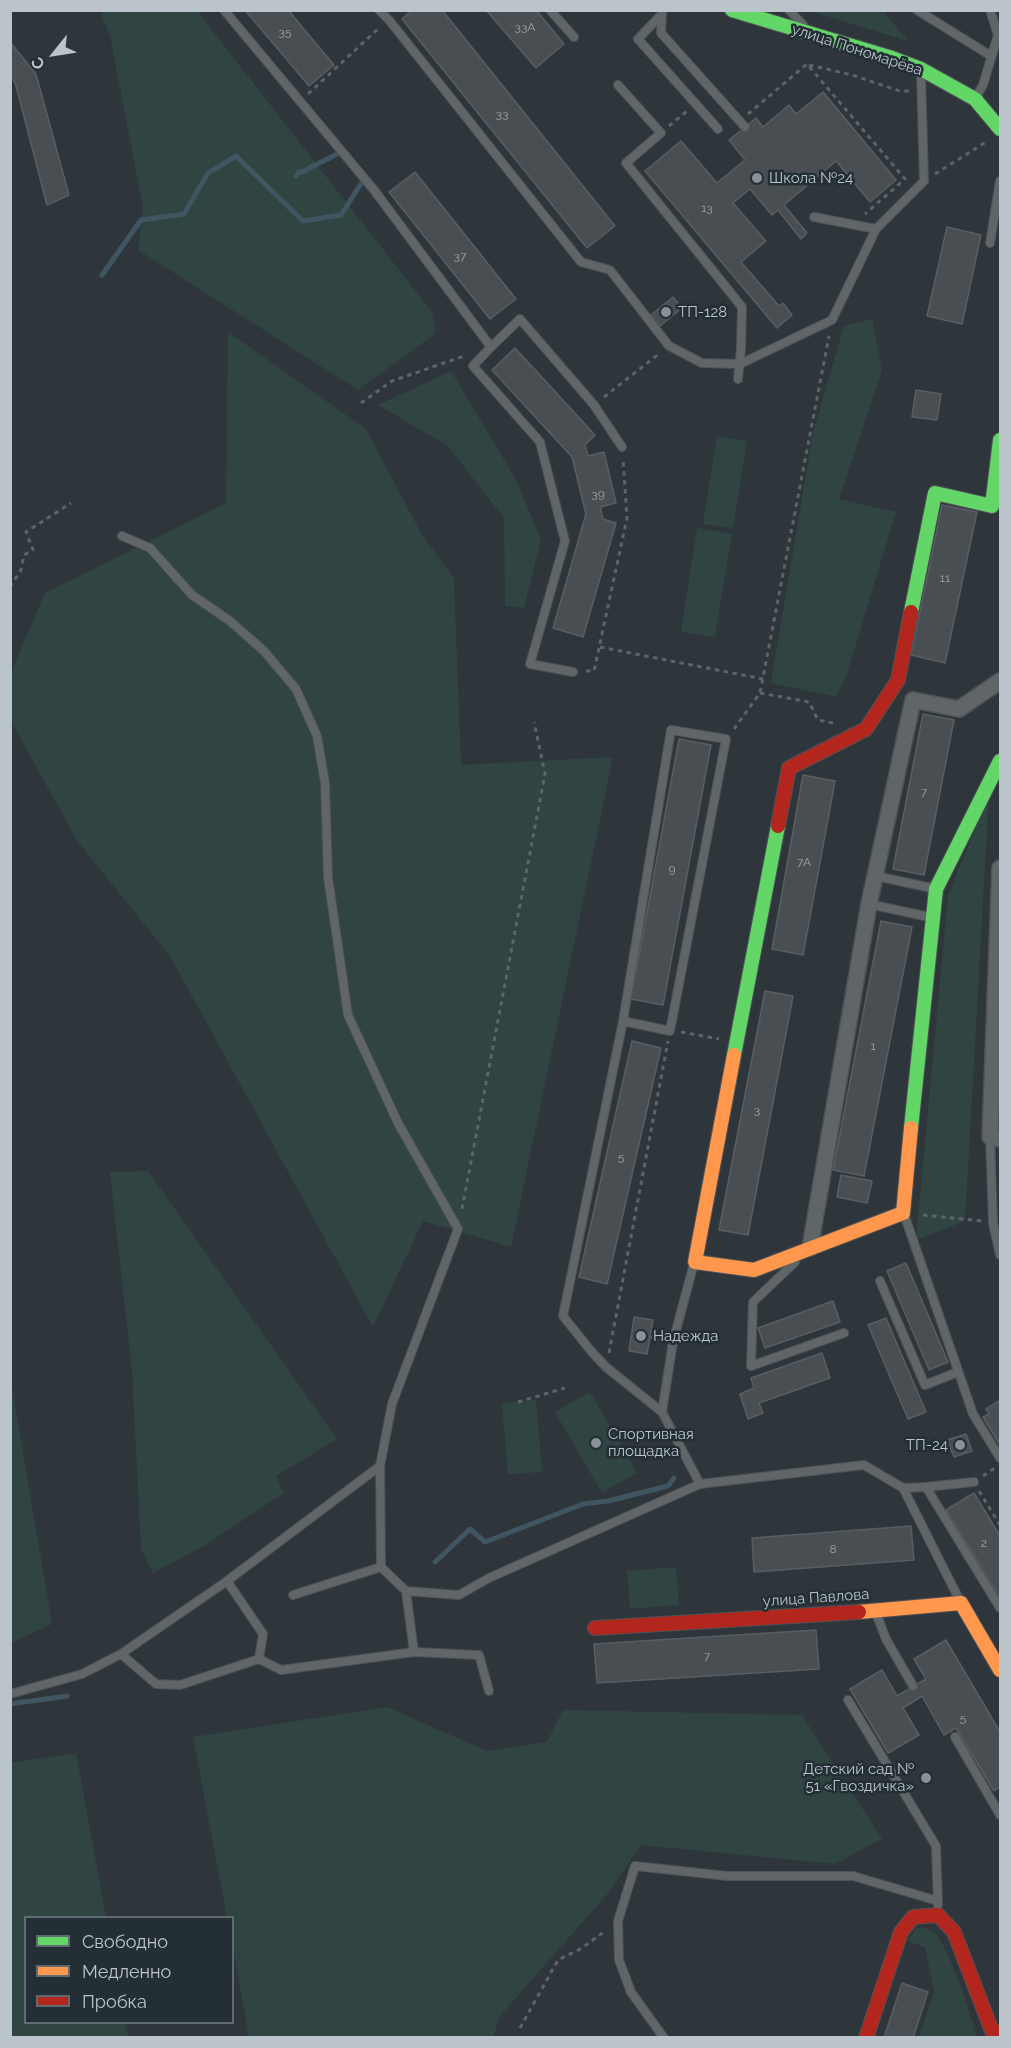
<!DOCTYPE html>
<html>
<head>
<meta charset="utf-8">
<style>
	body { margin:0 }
	#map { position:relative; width:1011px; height:2048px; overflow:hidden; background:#2f363b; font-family:Raleway,sans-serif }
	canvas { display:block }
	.frame { position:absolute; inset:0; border:12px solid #bbc4ca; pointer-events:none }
	.legend { position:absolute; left:24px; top:1916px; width:210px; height:108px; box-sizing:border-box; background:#232e35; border:2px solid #606a71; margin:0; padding:8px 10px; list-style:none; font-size:18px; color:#bbc4ca }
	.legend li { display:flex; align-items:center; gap:12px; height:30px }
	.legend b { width:30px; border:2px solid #606a71 }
	.north { position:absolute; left:24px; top:24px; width:60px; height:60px; -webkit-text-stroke:4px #232e35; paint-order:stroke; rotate:240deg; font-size:16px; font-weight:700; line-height:24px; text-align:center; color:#bbc4ca }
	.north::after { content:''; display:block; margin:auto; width:21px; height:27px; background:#bbc4ca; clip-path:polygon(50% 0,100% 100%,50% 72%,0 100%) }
</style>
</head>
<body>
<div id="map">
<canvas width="1011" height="2048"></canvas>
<div class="frame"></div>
<ul class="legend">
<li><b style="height:8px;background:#63d668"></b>Свободно</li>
<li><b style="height:8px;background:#ff974d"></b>Медленно</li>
<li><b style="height:8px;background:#b3261e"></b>Пробка</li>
</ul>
<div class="north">С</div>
</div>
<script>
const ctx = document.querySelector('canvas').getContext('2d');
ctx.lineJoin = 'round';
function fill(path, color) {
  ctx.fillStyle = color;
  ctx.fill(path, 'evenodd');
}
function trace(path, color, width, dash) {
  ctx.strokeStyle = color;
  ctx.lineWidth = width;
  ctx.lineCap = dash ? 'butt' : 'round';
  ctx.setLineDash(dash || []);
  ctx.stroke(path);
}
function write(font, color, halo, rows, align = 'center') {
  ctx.font = font + ' Raleway,sans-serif';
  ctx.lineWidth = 5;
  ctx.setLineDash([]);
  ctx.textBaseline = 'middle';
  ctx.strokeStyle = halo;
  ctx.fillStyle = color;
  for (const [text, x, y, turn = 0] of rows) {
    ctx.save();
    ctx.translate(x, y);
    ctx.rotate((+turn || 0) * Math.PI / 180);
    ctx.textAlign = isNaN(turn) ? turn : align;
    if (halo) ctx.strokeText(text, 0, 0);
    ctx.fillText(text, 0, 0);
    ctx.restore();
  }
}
fill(new Path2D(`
	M100,11h97l235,301 4,21 -78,57 -220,-140 5,-43 -33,-171z
	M810,11h73l25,30z
	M872,319l10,51 -43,129 57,13 -50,165 -10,20 -65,-14 42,-250 31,-107z
	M228,332l138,97 56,106 32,43 7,187 152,-8 -102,490 -88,-26 -50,106 -203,-371 -92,-114 -67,-121 -1,-46 35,-82 181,-90z
	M451,371l64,107 26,61 -17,69 -19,-2 -1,-88 -56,-72 -70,-41z
	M717,436l30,5 -14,87 -30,-4z
	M697,528l35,6 -17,103 -34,-5z
	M989,796l-24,425 -49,19 32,-345z
	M148,1171l189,268 -61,37 8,17 -80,53 -51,27 -12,-24 -9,-179 -22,-198z
	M10,1375l42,249 -41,19h-1z
	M590,1392l47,81 -35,20 -47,-81z
	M536,1400l6,72 -34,2 -6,-71z
	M676,1567l3,38 -49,4 -3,-38z
	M387,1707l100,44 60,-9 16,-32 239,5 80,124 -47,25 -194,-19 -32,47 -109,124 -7,21h-244l-16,-90 -1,-29 -5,-1 -34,-180z
	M76,1753l30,164 -80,1v104l99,1 3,14h-117v-274z
	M923,1927c7,2 11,4 15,10 12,16 35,80 38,100h-57l15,-45 -9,-45 -18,-6 9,-13z`), '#304442');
trace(new Path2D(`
	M296,176l3,-4h3l35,-18
	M102,275l39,-55 43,-6 24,-41 28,-17 67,65 38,-6 21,-33
	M435,1562l35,-33 15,13 98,-38 25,-3 60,-15 6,-8
	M10,1704l57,-8`), '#405562', 5);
const building = new Path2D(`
	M245,10h43l46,55 -25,21z
	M412,10h30l173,216 -28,22 -185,-229z
	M486,10h50l28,34 -28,24z
	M10,42l26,32 33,121 -22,10 -32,-123 -5,-5z
	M823,92l73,88 -26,22 -34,-41 -52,44 23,28 -6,6 -23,-29 -6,5 -22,-26 -17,14 33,38 -25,21 38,44 4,-3 9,12 -15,13 -132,-157 36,-30 36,42 28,-23 -16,-20 27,-22 7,9 26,-22 7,9z
	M415,172l101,127 -26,20 -101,-127z
	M947,227l34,8 -19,89 -35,-8z
	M673,297l9,11 -22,18 -9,-11z
	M515,348l80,87 -10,10 3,11 16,-4 12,51 -16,4 3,12 13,4 -33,114 -30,-9 33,-114 -14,-57 -80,-87z
	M916,390l25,4 -4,26 -25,-3z
	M942,505l35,7 -32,151 -34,-8z
	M923,714l31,6 -30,155 -31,-6z
	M679,739l32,6 -48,260 -32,-6z
	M803,775l32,6 -32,174 -31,-6z
	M881,921l31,6 -48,249 -31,-6z
	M765,991l28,5 -45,239 -29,-5z
	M632,1041l29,7 -54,236 -28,-7z
	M841,1175l31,6 -5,22 -30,-6z
	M906,1263l42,99 -19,8 -42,-99z
	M833,1301l7,21 -75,26 -7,-20z
	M634,1317l19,3 -6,34 -18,-3z
	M886,1318l40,94 -18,7 -40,-94z
	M822,1353l8,25 -71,25 4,10 -15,6 -8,-25 14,-6 -3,-10z
	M998,1401l2,4v40l-17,-28 6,-3 -3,-5z
	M966,1434l6,17 -18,6 -7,-17z
	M974,1493l26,43v62l-54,-88z
	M911,1526l3,34 -160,12 -2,-34z
	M816,1630l3,39 -222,14 -3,-39z
	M946,1640l54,92v55l-6,4 -38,-63 -12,7 -22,-39 -19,12 16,27 -31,18 -38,-64 32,-19 15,26 29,-17 -12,-20z
	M902,1983l26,9 -15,46h-29z`);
fill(building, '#484e52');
trace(building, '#585e62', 1.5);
const lane = new Path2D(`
	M224,10l150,180 117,157 -18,19 67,76 25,99 -35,123 43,8
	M379,10l10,10 192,242 29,8 59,76 33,17 38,1 92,-44 44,-91 48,-48 -3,-107
	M550,10l24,27
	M789,10l14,15
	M917,10l74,46
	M662,12l-1,21 84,94
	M661,15l-23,24 80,90
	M618,85l43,48 -35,30 116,144 -1,41 -3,31
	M976,97l7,-12 15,-50 -8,-25
	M814,217l62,12
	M990,243l10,-62
	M491,347l29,-28 74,86 28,42
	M122,536l28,12 42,47 38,26 34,30 32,38 21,47 8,47 3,94 20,138 50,108 60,106 -66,175 -12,62 -153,115 36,53 -4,25
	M876,876l60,13
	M869,904l60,13
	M623,1021l47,10 56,-292 -55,-9 -48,291 -60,295 28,35 15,16 56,45 11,-70 21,-79
	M990,1137l3,86 7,32
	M904,1214l69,200 27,44
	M795,1262l-42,40 -2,64 93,-33
	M880,1281l45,104 33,-13
	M662,1412l38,72 164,-19 39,23 57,113
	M380,1466l1,101
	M926,1487l48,-5
	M903,1488l23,-1 74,121
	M293,1595l88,-28 25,24
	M876,1613l10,26 27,47
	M414,1652l-8,-61 53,4 30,-17 211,-94
	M121,1654l35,30 24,1 79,-26 22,11 133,-18 65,3 10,36
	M10,1694l72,-20 39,-20 106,-73
	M848,1700l88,146 2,59
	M955,1737l45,78
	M664,2038l-33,-46 -12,-32 -1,-39 17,-55 92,10h126l85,25`);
const street = new Path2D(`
	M1000,868l-10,269 10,2
	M810,1248l59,-344 44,-204 46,9 41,-28`);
const fast = new Path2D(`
	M732,10l160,48 29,11 54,30 25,30
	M911,612l24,-119 57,13 8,-66
	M734,1055l44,-229
	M911,1128l25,-239 64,-128`);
const slow = new Path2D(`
	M734,1055l-39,207 59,8 149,-57 8,-85
	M859,1612l102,-9 39,67`);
const jam = new Path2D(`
	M778,826l11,-58 77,-39 32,-49 13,-68
	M595,1628l264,-16
	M866,2038l35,-106 12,-15 25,-2 16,17 38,99 8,2`);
trace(lane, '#4d5255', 10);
trace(street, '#4d5255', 18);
trace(fast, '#4d5255', 16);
trace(slow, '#4d5255', 16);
trace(jam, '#4d5255', 16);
trace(new Path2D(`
	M809,65l43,10 48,16h10
	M308,94l72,-67
	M748,114l59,-50 98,115 -40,35
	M669,126l18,-15
	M935,174l51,-32
	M604,397l56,-44
	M361,403l31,-22 72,-25
	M10,587l11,-17 3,-15 9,-5 -7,-18 45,-29
	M600,647l163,32
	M586,671h8l33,-153 -4,-60
	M760,693l49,9 9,18 15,3
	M734,729l26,-36 69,-357
	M681,1032l38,7
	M462,1209l83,-435 -11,-52
	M923,1215l59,6
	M650,1337l13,3
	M609,1353l59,-312
	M518,1402l47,-14
	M983,1476l12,-8
	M979,1491l21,34
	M520,2028l38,-68 24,-12 23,-17`), '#5d6366', 3, [4.5, 4.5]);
trace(lane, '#606568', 8);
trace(street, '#606568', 15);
trace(fast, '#63d668', 14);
trace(slow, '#ff974d', 14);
trace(jam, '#b3261e', 14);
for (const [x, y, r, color] of [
	[757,178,6,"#8a9298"],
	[666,312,6,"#8a9298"],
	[641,1336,6,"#8a9298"],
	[596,1443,6,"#8a9298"],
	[960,1445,6,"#8a9298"],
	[926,1778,6,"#8a9298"]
]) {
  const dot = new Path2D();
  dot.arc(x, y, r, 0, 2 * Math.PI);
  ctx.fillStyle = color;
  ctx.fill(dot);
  trace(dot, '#232e35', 2);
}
write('12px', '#9ea6ac', null, [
	["33А",525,27],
	["35",285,32],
	["33",502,114],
	["13",707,208],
	["37",460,256],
	["39",598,494],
	["11",945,578],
	["7",924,792],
	["7А",804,862],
	["9",672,869],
	["1",873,1046],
	["3",757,1110],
	["5",621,1157],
	["2",984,1543],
	["8",833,1549],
	["7",707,1656],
	["5",963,1718]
]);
write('15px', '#bbc4ca', '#232e35', [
	["улица Пономарёва",857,50,18],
	["улица Павлова",816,1598,-4]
]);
write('15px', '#bbc4ca', '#232e35', [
	["Школа №24",769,178],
	["ТП-128",678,312],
	["Надежда",653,1336],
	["Спортивная",608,1434],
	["площадка",608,1451],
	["ТП-24",948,1445,"right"],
	["Детский сад №",914,1769,"right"],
	["51 «Гвоздичка»",914,1786,"right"]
], 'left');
</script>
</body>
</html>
